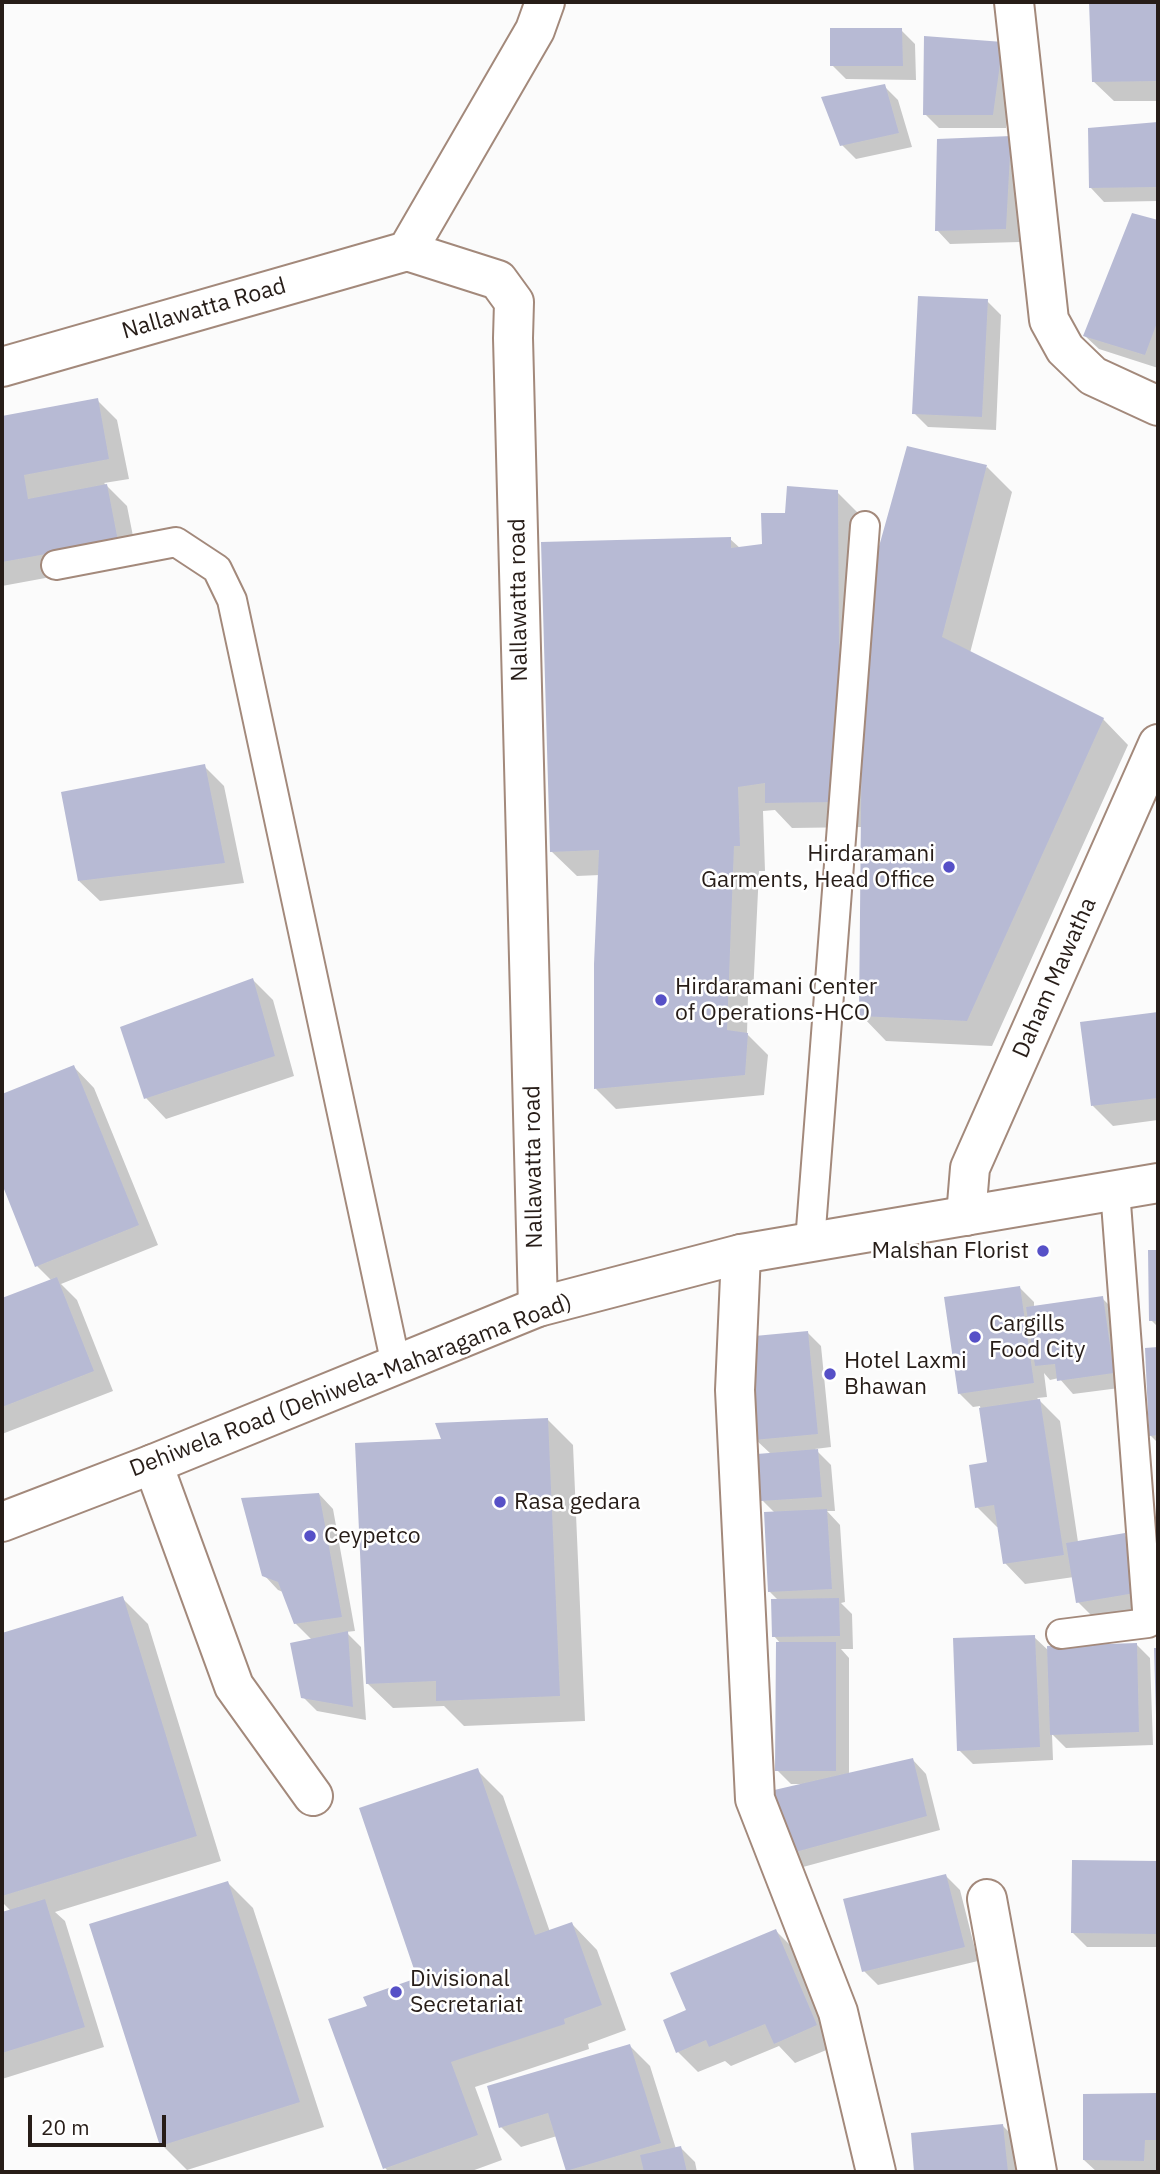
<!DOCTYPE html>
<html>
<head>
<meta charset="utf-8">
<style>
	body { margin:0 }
	#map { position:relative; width:1160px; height:2174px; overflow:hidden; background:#fbfbfb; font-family:"IBM Plex Sans",sans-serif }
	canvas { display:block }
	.frame { position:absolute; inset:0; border:4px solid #271d18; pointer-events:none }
	.scale { position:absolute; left:28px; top:2115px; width:138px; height:32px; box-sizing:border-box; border:4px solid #271d18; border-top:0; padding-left:9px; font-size:21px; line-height:24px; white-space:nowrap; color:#271d18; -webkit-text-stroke:5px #fff; paint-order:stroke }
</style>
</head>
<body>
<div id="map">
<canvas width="1160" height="2174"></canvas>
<div class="frame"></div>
<div class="scale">20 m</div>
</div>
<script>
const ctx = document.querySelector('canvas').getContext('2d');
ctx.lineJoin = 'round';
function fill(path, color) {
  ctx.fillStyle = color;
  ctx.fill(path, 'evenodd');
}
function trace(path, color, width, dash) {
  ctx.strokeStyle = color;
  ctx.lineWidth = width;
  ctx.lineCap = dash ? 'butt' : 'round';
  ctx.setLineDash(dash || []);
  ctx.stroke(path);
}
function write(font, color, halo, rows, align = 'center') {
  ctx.font = font + ' "IBM Plex Sans",sans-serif';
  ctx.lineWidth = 5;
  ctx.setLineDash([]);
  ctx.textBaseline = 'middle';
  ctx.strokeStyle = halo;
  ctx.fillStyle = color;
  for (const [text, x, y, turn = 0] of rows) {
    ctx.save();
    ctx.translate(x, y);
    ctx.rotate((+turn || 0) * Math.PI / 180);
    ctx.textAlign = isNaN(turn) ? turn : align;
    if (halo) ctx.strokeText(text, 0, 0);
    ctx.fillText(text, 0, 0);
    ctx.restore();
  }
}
fill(new Path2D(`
	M1091,2h67v99h-44l-21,-20z
	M901,30l14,14 1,36 -70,-1 -14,-14z
	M1002,44l14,14 -10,70h-67l-14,-14z
	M884,86l14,14 14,47 -56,12 -14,-14z
	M1158,124v77l-54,1 -13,-14 -1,-59z
	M1010,138l14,14 -4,90 -70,2 -13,-14z
	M1133,215l25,7v146l-59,-19 -14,-13z
	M987,301l14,14 -5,115 -68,-3 -14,-14z
	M97,400l20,20 12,59 -25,4 23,23 11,55 -136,25v-168z
	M987,467l25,25 -42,161 133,66 25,26 -136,301 -106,-5 -25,-26 2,-188 -71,1 -17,-18 -12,1 2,60h-6l-6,124 -5,-1 -1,40 21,21 -4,40 -148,14 -20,-20 4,-214 -23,1 -26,-25 179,-312 10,9 24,-2 22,-31 51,-23 25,25 1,88z
	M204,766l20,20 20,97 -144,18 -21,-20z
	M253,980l20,20 21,76 -128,43 -20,-21 -23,-70z
	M1158,1014v106l-45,6 -20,-20 -11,-82z
	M74,1067l20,21 64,157 -97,39 16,16 36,91 -111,43v-134l50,-19 -15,-15 -35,-86v-84z
	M1150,1252h8v75l-7,-7z
	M1020,1288l14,14v5l68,-9 14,14 11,75 -54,7 -14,-16 -9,2 -6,-7 3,24 -10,1 23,23 18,121 46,-7 14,14 10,58 -56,9 -14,-14 -4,-25 -49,7 -20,-21 -6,-36h-2l-20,-20 12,-44 -9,-57 -7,1 -14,-14z
	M807,1332l14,14 10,101 -16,2 16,16 4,46h-8l13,14 5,77 -4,1 11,11 1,35h-12l8,9v117l64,-15 13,14 14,56 -137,37 -14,-13 13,-70h-11l-14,-14 4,-126 -7,-8 5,-35 -9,-9 5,-79 -12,-12 8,-47 -15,-14z
	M1158,1349v94l-8,-8 -3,-85z
	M548,1420l25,25 12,276 -121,5 -20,-20 -51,2 -26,-25z
	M319,1494l14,15 22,122 -9,1 15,15 5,73 -49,-9 -14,-14 9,-57 -17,-17 -12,-31 -5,-2 -14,-15z
	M122,1598l26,26 73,237 -166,51 10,9 39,126 -102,32v-165l9,-3 -9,-9v-267z
	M1034,1637l15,14 87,-7 14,14 3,87 -87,3 -14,-14 1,26 -80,4 -14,-14z
	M477,1770l26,26 47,136 22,-8 25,26 29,80 -38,14 1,5 -114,38 27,73 -33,12h-80l-4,-4 -16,-161 50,-28z
	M1073,1861l85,1v85h-71l-14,-14z
	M946,1876l14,14 18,71 -100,24 -14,-14z
	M228,1883l25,25 71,219 -137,43 -25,-25z
	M776,1931l20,20 40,95 -41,17 -16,-17 -48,20 -6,-5 -27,11 -20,-20 11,-41z
	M630,2046l20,20 26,83 5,-1 14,14 2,10h-127l-13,-36 -36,11 -20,-20z
	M1085,2095h73l-1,77h-60l-13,-12z
	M1003,2126l14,14 3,32h-104l-3,-37z`), '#0003');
fill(new Path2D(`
	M1089,2h69v79l-66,1z
	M830,28h72l1,38h-73z
	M924,36l79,6 -10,73h-70z
	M885,84l14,49 -59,13 -19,-49z
	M1158,122v65l-69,1 -1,-60z
	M1011,136l-5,93 -71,2 2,-92z
	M1132,213l26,7v100l-13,35 -62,-19z
	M918,296l70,3 -6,118 -70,-3z
	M98,398l11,61 -85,16 4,24 79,-15 11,57 -116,21v-146z
	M907,446l80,19 -45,172 162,81 -137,303 -108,-5 4,-412z
	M787,486l51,4 2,312 -75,1v-20l-27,4 2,59h-6l-7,184 21,3 -3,42 -151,14v-125l5,-114 -49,2 -9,-310 190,-5v11l31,-4 -1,-31h24z
	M205,764l20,99 -147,18 -17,-89z
	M253,978l22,78 -131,43 -24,-72z
	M1158,1012v86l-67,8 -11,-84z
	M74,1065l65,160 -104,42 -33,-83v-90z
	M1148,1250h10v71h-9z
	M57,1277l37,94 -92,36v-109z
	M1020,1286l14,97 -76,11 -14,-97z
	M1103,1296l11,77 -57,8 -2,-17 -20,2 -9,-59z
	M808,1331l10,103 -64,6 -10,-103z
	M1158,1347v88l-9,1 -4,-88z
	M1040,1399l24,156 -61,9 -9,-59 -19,3 -6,-43 18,-3 -8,-54z
	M548,1418l12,278 -124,5v-20l-70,3 -11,-241 86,-4 -6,-16z
	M818,1449l4,48 -61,4 -4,-47z
	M319,1493l23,124 -48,7 -16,-42 -16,-6 -21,-78z
	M827,1509l5,80 -64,3 -4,-80z
	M1125,1533l10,60 -59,10 -10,-60z
	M123,1596l74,240 -195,60v-263z
	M839,1598l1,38 -68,1 -1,-38z
	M348,1631l5,76 -52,-9 -11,-55z
	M1035,1635l5,112 -83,4 -4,-113z
	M776,1642h60v129h-61z
	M1137,1643l2,89 -89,3 -3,-89z
	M1154,1648h4v67h-2z
	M913,1758l14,58 -139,38 -18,-63z
	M478,1768l57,167 37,-13 30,83 -38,14 1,5 -114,38 27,73 -95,34 -55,-150 39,-13 -4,-9 54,-19 -58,-170z
	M1072,1860l86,1v73l-87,-1z
	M946,1874l19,73 -103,25 -19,-73z
	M228,1881l72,221 -140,44 -71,-222z
	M45,1899l40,128 -83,26v-141z
	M776,1929l41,96 -43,19 -9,-20 -56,23 -3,-7 -30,13 -13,-33 23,-10 -16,-37z
	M630,2044l31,99 -95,28 -18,-58 -49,15 -12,-42z
	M1158,2093v47h-13l-1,21 -61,-1v-66z
	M1003,2124l5,48h-94l-3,-39z
	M681,2146l6,26h-43l-4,-17z`), '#b7bad4');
const service = new Path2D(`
	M56,565l120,-23 41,27 15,31 164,765
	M810,1242l55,-716
	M1061,1634l87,-11 -33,-433`);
const minor = new Path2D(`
	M1014,2l35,318 16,29 28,27 65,30
	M2,367l405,-116
	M966,1216l4,-48 188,-424
	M741,1254l-6,136 20,409 83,213 38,160
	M538,1307l-25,-969 1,-36 -16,-22 -91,-29 128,-221 10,-28
	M153,1464l81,222 79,110
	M987,1899l50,273`);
const primary = new Path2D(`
	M2,1522l151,-58 385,-157 203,-53 417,-71`);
trace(service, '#a3897b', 32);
trace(minor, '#a3897b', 42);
trace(primary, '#a3897b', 42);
trace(service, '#fff', 28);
trace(minor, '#fff', 38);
trace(primary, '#fff', 38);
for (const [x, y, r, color] of [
	[949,867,7,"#5650c7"],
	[661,1000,7,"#5650c7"],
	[1043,1251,7,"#5650c7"],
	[975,1337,7,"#5650c7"],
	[830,1374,7,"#5650c7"],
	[500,1502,7,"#5650c7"],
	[310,1536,7,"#5650c7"],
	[396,1992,7,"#5650c7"]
]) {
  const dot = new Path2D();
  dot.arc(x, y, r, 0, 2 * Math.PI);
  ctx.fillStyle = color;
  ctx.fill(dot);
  trace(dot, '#fff', 2.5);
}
write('23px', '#271d18', '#fff', [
	["Nallawatta Road",204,309,-16],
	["Nallawatta road",519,600,-91],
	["Daham Mawatha",1055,978,-66],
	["Nallawatta road",534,1167,-91],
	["Dehiwela Road (Dehiwela-Maharagama Road)",351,1386,-21]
]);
write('23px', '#271d18', '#fff', [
	["Hirdaramani",935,854,"right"],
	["Garments, Head Office",935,880,"right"],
	["Hirdaramani Center",675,987],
	["of Operations-HCO",675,1013],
	["Malshan Florist",1029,1251,"right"],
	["Cargills",989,1324],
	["Food City",989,1350],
	["Hotel Laxmi",844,1361],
	["Bhawan",844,1387],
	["Rasa gedara",514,1502],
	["Ceypetco",324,1536],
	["Divisional",410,1979],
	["Secretariat",410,2005]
], 'left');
</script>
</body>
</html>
